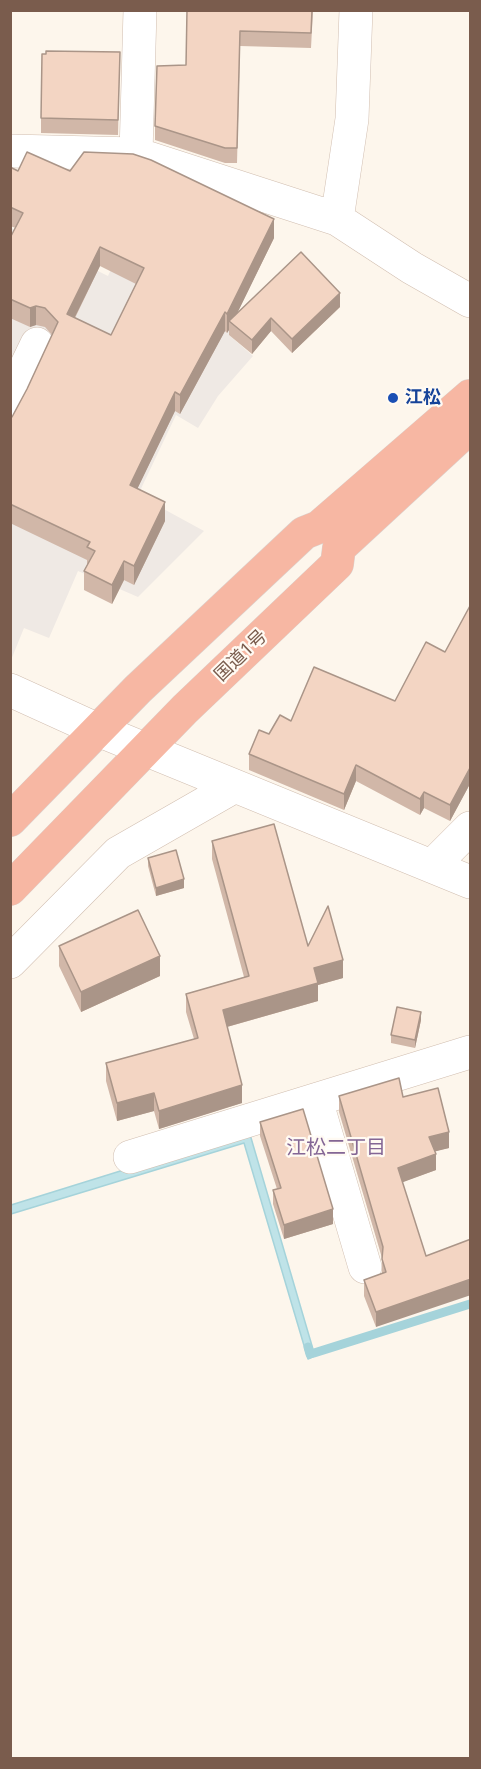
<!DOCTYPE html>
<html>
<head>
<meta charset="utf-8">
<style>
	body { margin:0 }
	#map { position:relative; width:481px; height:1769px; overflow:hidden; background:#fdf6ec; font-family:"Noto Sans",sans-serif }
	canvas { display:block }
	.frame { position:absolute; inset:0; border:12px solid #7a5c4d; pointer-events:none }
</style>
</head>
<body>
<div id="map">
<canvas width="481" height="1769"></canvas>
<div class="frame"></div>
</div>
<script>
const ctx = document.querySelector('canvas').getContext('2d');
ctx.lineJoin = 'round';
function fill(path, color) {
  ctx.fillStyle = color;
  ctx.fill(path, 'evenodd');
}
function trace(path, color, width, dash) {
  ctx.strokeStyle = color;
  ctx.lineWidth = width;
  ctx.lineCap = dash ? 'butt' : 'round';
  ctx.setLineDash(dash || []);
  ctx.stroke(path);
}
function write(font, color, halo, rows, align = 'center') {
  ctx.font = font + ' "Noto Sans","Noto Sans JP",sans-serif';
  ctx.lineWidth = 4.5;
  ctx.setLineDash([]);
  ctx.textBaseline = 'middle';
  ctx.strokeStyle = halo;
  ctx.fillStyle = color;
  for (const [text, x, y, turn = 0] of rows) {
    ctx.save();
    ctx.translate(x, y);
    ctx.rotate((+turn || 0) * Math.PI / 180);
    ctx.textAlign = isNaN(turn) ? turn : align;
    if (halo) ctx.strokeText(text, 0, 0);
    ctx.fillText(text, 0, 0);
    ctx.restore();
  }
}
fill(new Path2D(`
	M11,228l97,48 4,-9 120,62 -3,6 24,21 -35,40 -20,32 -22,-13 -38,80 66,36 -66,66 -60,-26 -29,67 -25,-10 -13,32z`), '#efe9e4');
const water = new Path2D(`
	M249,1131l66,225 -7,3 -64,-216 -233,71v-9z`);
fill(water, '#bfe3e8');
trace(water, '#a5d3da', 1.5);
trace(new Path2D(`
	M308,1347l2,7 4,-1 156,-49`), '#a5d3da', 9);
const minor = new Path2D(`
	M10,151l126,3 201,65 75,49 58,33
	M136,154l4,-144
	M337,219l15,-100 4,-109
	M10,400l27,-56
	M10,690l88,40 372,152
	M432,866l38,-38
	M10,962l108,-109 117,-67
	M316,1100l49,167
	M130,1157l340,-105`);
const highway = new Path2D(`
	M10,820l128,-131 166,-156 15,-6 151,-131
	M10,889l175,-180 152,-145 2,-16 131,-121`);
trace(minor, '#d1beb0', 34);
trace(highway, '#dad1cd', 34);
trace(minor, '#fff', 33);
trace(highway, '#f7b7a3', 33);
fill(new Path2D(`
	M187,10h126l-2,38 -71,-2 -3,117h-12l-70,-23v-14l31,-61z
	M120,52l-2,83 -77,-2v-15z
	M10,167l8,4h52l204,67 -37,75 103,-6 -48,46 -21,-22 -19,23 -23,-19v-5l-2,3 -2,-2 -45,83 -5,-3 -38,78 28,32 -31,64 -10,-5 -12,24 -28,-14v-19l3,-6v-5l-77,-37v-107l2,1 15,-28 25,-54 -7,-8 -9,-2 -6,2 -20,-9v-80l6,-10 -6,-2zM100,266l36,18 -25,51 -36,-17z
	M471,604v178l-21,39 -26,-13 -4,7 -64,-34 -12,29 -95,-40v-16l20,-20 22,-13 104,-20 50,-49z
	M212,841l96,105 35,32 -25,7v16l-91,26 15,76 -83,26 -5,-18 -37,10 -11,-40v-18l88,-24 -8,-27v-18l58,-17 -32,-118z
	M148,858l36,30 -28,8 -8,-30z
	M59,946l101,30 -79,36 -22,-46z
	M421,1020l-6,28 -24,-5v-8z
	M339,1096l64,1 46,51 -14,3 1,19 -34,12 -26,145 -12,-31v-16l18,-6v-16l-43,-146z
	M260,1122l73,102 -49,15 -11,-35v-14l4,-1 -17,-53z`), '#d1b7a8');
fill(new Path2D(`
	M274,219v19l-42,86 -3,-3v9l-2,3v-19z
	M100,247v19l-33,67v-19z
	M340,293v14l-48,46v-14z
	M36,306v19l-6,2v-19z
	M225,312v19l-45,83v-19z
	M271,318v13l-19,23v-14z
	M175,392v19l-45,93v-19z
	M165,502v19l-31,64v-19z
	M124,561v19l-12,24v-19z
	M356,765v16l-12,29v-16z
	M471,766v16l-21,39v-16z
	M424,792v16l-4,7v-16z
	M184,879v9l-28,8v-8z
	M160,956v20l-79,36v-20z
	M343,960v18l-25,7v16l-95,27v-18l91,-42z
	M421,1012v8l-6,28v-8z
	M242,1085v18l-83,26v-18z
	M154,1093v18l-37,10v-18z
	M449,1132v16l-20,5v-16z
	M436,1154v16l-38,14v-16z
	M333,1209v15l-49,15v-14z
	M471,1279v16l-95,32v-15z`), '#aa9588');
const building = new Path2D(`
	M187,10h125l-1,23 -71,-2 -3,117h-12l-70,-22 2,-60 29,-1z
	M46,51l74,1 -2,68 -77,-2 1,-64h4z
	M27,152l43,19 14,-19 49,2 18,6 123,59 -47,95 -2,-2 -45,83 -5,-3 -45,93 35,17 -31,64 -10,-5 -12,24 -28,-14 11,-20 -8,-4 3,-5 -80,-38v-88l2,1 15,-28 31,-67 -13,-14 -9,-2 -6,2 -20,-9v-61l13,-25 -13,-6v-40l8,4zM100,247l44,21 -33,67 -44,-21z
	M301,252l39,41 -48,46 -21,-21 -19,22 -23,-19z
	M471,604v162l-21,39 -26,-13 -4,7 -64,-34 -12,29 -95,-40 10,-24 10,4 11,-19 11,6 23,-54 81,34 31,-59 19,10z
	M274,824l34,122 20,-40 15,54 -29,8 4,15 -95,27 19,75 -83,26 -5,-18 -37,10 -11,-40 92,-25 -12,-44 63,-18 -37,-135z
	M176,850l8,29 -28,9 -8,-30z
	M138,910l22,46 -79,36 -22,-46z
	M397,1007l24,5 -6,28 -24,-5z
	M399,1078l4,19 35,-9 11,44 -20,5 7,17 -38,14 28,88 45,-17v40l-95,33 -12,-32 22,-8 -4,-13 1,-12 -44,-151z
	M303,1109l30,100 -49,16 -11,-35 8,-2 -21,-66z`);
fill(building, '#f3d5c3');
trace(building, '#aa9588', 1.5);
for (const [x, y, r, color] of [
	[393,398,6,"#1a4fb4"]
]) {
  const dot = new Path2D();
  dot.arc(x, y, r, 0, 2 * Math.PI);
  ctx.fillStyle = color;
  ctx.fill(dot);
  trace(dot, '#fffaf3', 2);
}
write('bold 18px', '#164399', '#fffaf3', [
	["江松",405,398]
], 'left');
write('18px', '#7a5c4d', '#fffaf3', [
	["国道1号",241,656,-44]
]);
write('20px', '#846695', '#fffaf3', [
	["江松二丁目",336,1148]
]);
</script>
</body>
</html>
